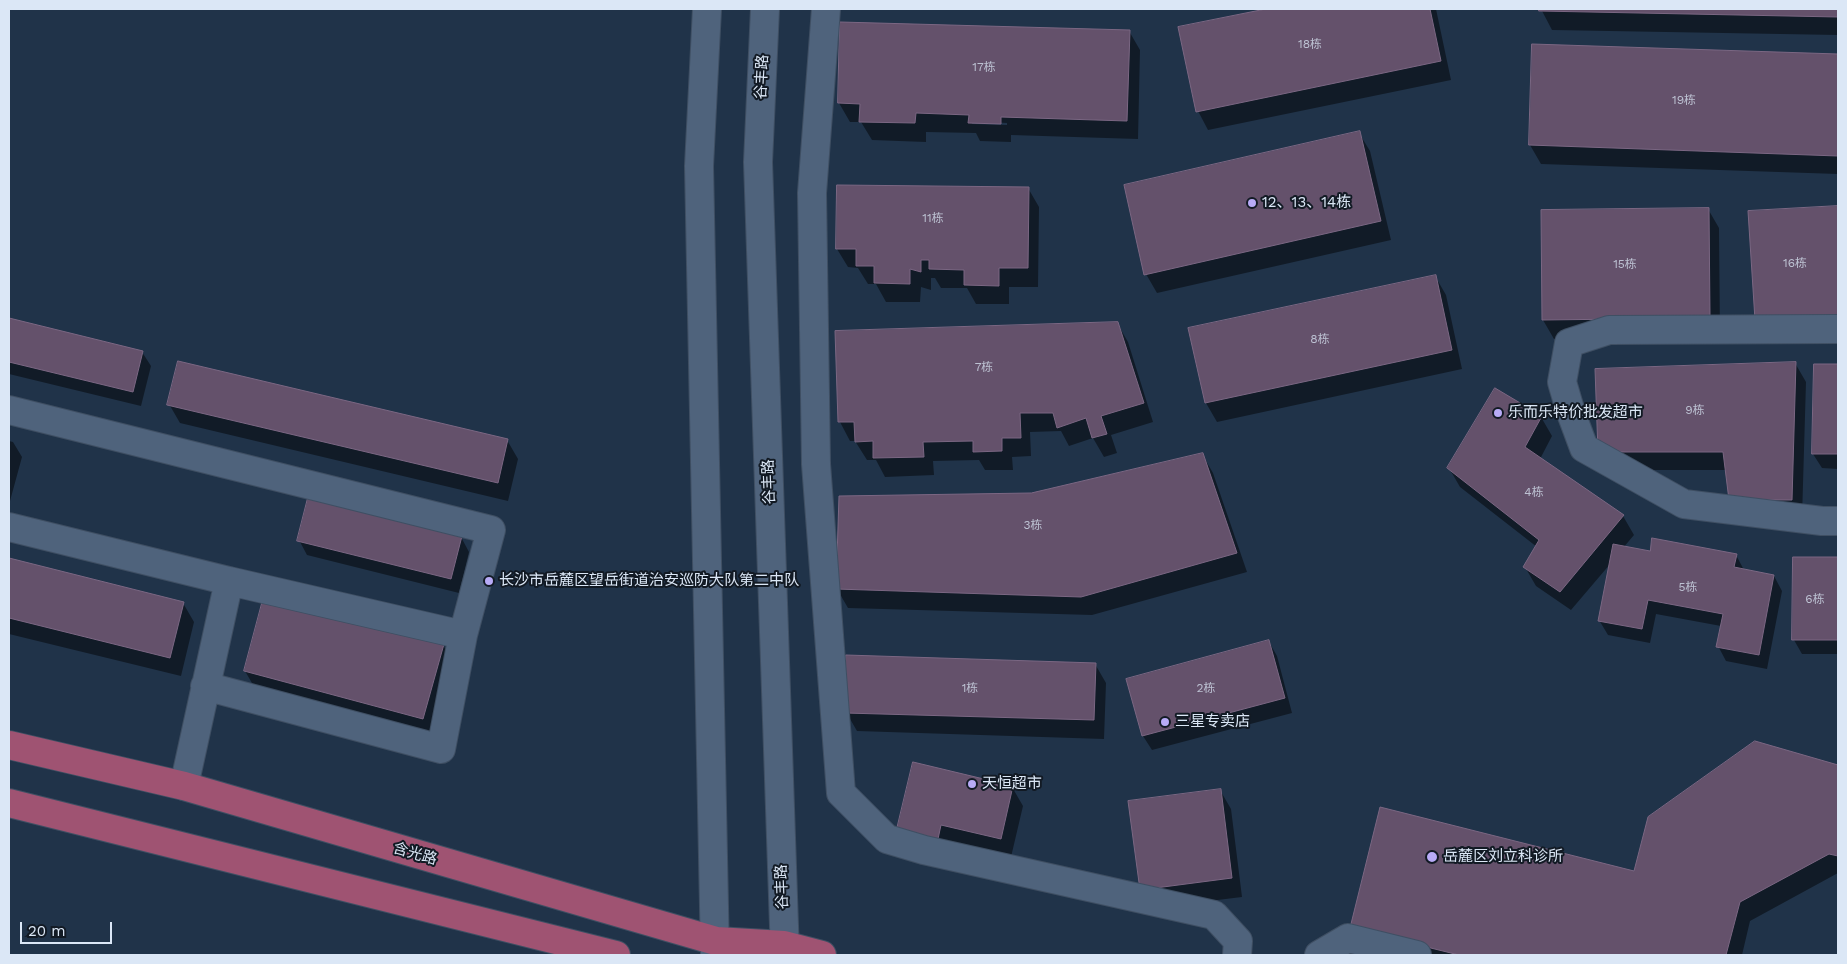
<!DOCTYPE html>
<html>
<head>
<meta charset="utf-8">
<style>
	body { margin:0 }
	#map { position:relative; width:1847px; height:964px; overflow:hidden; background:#203349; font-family:"Work Sans",sans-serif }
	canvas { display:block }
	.frame { position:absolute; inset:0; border:10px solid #dbe7f6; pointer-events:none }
	.scale { position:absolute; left:20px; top:922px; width:92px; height:22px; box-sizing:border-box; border:2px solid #dbe7f6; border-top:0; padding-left:6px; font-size:15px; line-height:18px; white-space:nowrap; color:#dbe7f6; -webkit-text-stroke:4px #121a24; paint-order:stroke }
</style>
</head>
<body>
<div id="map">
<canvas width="1847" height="964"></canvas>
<div class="frame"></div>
<div class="scale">20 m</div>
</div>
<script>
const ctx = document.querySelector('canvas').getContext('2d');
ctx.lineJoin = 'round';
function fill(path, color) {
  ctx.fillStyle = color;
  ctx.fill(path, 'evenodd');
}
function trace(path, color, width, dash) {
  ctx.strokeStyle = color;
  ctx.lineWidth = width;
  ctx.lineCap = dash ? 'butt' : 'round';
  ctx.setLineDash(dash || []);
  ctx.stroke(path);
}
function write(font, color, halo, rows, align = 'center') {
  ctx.font = font + ' "Work Sans","Noto Sans SC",sans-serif';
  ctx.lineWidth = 4;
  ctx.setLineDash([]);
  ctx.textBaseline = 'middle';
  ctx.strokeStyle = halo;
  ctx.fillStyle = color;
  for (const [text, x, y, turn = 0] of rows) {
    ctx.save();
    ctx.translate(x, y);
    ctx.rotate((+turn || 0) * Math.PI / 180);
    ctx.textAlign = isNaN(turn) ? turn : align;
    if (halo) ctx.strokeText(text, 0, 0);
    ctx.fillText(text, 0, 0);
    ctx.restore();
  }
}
fill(new Path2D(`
	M1272,9h164l15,71 -243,50 -10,-19 -18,-83z
	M1541,9h297v26l-286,-5z
	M1129,31l11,19 -2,89 -127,-4v7l-31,-1 -4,-8 -50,-1v10l-54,-2 -11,-18h-11l-11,-19zM972,121l35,2v2l-35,-1z
	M1533,45l305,11v118l-297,-10 -11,-19z
	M1359,133l11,18 21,89 -234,53 -11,-19z
	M1028,188l11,19 -1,80h-29v17h-33l-9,-16h-26l-6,-10h-4v12l-10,-3 -1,15h-34l-10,-18h-8l-10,-16 -10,-1 -11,-18z
	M1838,207v127l-89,-122z
	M1708,209l11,19 1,109 -166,2 -11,-19z
	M1435,276l11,19 16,74 -245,53 -11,-19z
	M9,319l133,33 9,14 -10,40 -132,-32z
	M1117,323l11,19 25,80 -42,13 6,18 -13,4 -11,-19 -24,8 -8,-15 -31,1 1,24 -19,1 1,13h-28l-6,-10 -46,1 1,14 -49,2 -9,-17h-9l-12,-19h-5l-10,-19 -4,-89z
	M1795,363l11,19 -4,136h-61l-15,-48h-116l-11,-19z
	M1815,365l23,1v103l-16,-1 -9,-14z
	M169,404l338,36 11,19 -10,42 -328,-78z
	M1541,417l11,19 -12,23 83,57 11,19 -11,13 27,5 86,2 8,15 30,6 8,15 -15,78 -41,-8 -8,-15 3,-20 -65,-12 -6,29 -42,-8 -9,-15 12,-57 -40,47 -35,-24 -11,-19 12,-20 -77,-60 -11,-19z
	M9,441l4,1 9,15 -12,44z
	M1202,454l11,19 34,99 -155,43 -244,-7 -11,-19 194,-95z
	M461,537l8,15 -10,41 -152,-38 -8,-15z
	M1794,559h44v95h-36l-8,-14z
	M9,560l174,43 11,19 -13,54 -172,-42z
	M1269,642l8,14 15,57 -140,37 -9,-14 -15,-57z
	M443,645l11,19 -20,73 -178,-47 -11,-19z
	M1095,664l11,19 -2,56 -247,-8 -11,-19z
	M1756,743l82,23v107l-88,48 -8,34h-346l239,-83z
	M1012,787l11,19 -12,51 -112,-28z
	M1220,790l11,19 11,88 -90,11 -11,-19z`), '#0007');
const building = new Path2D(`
	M1266,9h164l11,52 -245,51 -18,-85z
	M1539,9h299v8l-299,-6z
	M840,22l290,8 -3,91 -126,-4v7l-33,-1 1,-8 -53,-2 -1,10 -56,-1 1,-18 -22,-1z
	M1532,44l306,10v102l-309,-11z
	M1360,131l21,90 -237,54 -20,-90z
	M837,185l192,2 -1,81h-29v18l-35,-1v-15l-35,-1v-9h-8v12l-11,-3v15l-36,-1v-17h-18v-17h-20z
	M1838,206v109l-83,5 -7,-109z
	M1709,208l1,110 -168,2 -1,-110z
	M1436,275l16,75 -247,53 -17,-75z
	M9,318l134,33 -10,41 -124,-30z
	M1118,322l26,81 -43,13 6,18 -15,4 -6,-20 -29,10 -4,-15h-33l1,25h-19v13l-29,1v-11l-50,1 1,15 -51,1v-17l-18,1 -1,-20h-16l-3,-91z
	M178,361l330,78 -10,44 -331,-78z
	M1796,362l-4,138h-63l-6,-48h-125l-3,-83z
	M1814,364h24v90h-26z
	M1495,388l47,28 -17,31 99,68 -64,77 -37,-25 16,-27 -92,-72z
	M1203,453l34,100 -156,44 -245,-8 3,-93 192,-3z
	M308,498l154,38 -11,43 -154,-38z
	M1652,538l85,16 -3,13 40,8 -15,80 -43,-8 7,-33 -75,-14 -6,29 -44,-8 15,-77 37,7z
	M1793,557h45v83h-46z
	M9,558l175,44 -14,56 -161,-40z
	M264,596l180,48 -21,75 -179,-48z
	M1269,640l16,58 -143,38 -16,-57z
	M846,655l250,8 -2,57 -249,-7z
	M1755,741l83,24v91l-9,-2 -89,48 -14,53h-267l-109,-27 30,-121 254,64 14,-54z
	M913,762l100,24 -12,53 -60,-14 -3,14 -41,-10z
	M1221,789l11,89 -92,12 -12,-89z`);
fill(building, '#64516b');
trace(building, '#7b6783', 1);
const minor = new Path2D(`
	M826,9l-14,184 4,271 25,329 46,46 37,11 290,65 24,26 -1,14
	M1838,329l-229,1 -40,13 -7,39 9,31 13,35 100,56 138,17h16
	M9,410l482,120 -28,105 -22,114 -236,-63
	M9,527l220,54
	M184,786l45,-205 234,54
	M1319,955l29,-17 69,17`);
const tertiary = new Path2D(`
	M707,9l-8,157 16,789
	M765,9l-7,153 27,793`);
const primary = new Path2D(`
	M9,745l175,41 532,155 68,4 38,10
	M9,803l607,152`);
trace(minor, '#3f4f63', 30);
trace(tertiary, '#3f4f63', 30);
trace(primary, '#3f4f63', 30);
trace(minor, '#4f637c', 28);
trace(tertiary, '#4f637c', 28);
trace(primary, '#9f5372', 28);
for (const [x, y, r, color] of [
	[1252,203,5,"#b8abf7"],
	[1498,413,5,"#b8abf7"],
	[489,581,5,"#b8abf7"],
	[1165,722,5,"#b8abf7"],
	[972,784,5,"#b8abf7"],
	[1432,857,6,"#b8abf7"]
]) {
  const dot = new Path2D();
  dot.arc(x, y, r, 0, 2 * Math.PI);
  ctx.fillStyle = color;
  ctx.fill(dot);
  trace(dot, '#121a24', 2);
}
write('12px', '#bdc2d3', null, [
	["18栋",1310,44],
	["17栋",984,67],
	["19栋",1684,100],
	["11栋",933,218],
	["16栋",1795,263],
	["15栋",1625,264],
	["8栋",1320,339],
	["7栋",984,367],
	["9栋",1695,410],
	["4栋",1534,492],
	["3栋",1033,525],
	["5栋",1688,587],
	["6栋",1815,599],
	["1栋",970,688],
	["2栋",1206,688]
]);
write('15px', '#dbe7f6', '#121a24', [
	["谷丰路",762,77,-87],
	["谷丰路",769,482,-92],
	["含光路",415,854,16],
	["谷丰路",782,887,-92]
]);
write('15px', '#dbe7f6', '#121a24', [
	["12、13、14栋",1262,203],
	["乐而乐特价批发超市",1508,413],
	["长沙市岳麓区望岳街道治安巡防大队第二中队",499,581],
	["三星专卖店",1175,722],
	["天恒超市",982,784],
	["岳麓区刘立科诊所",1443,857]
], 'left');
</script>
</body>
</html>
